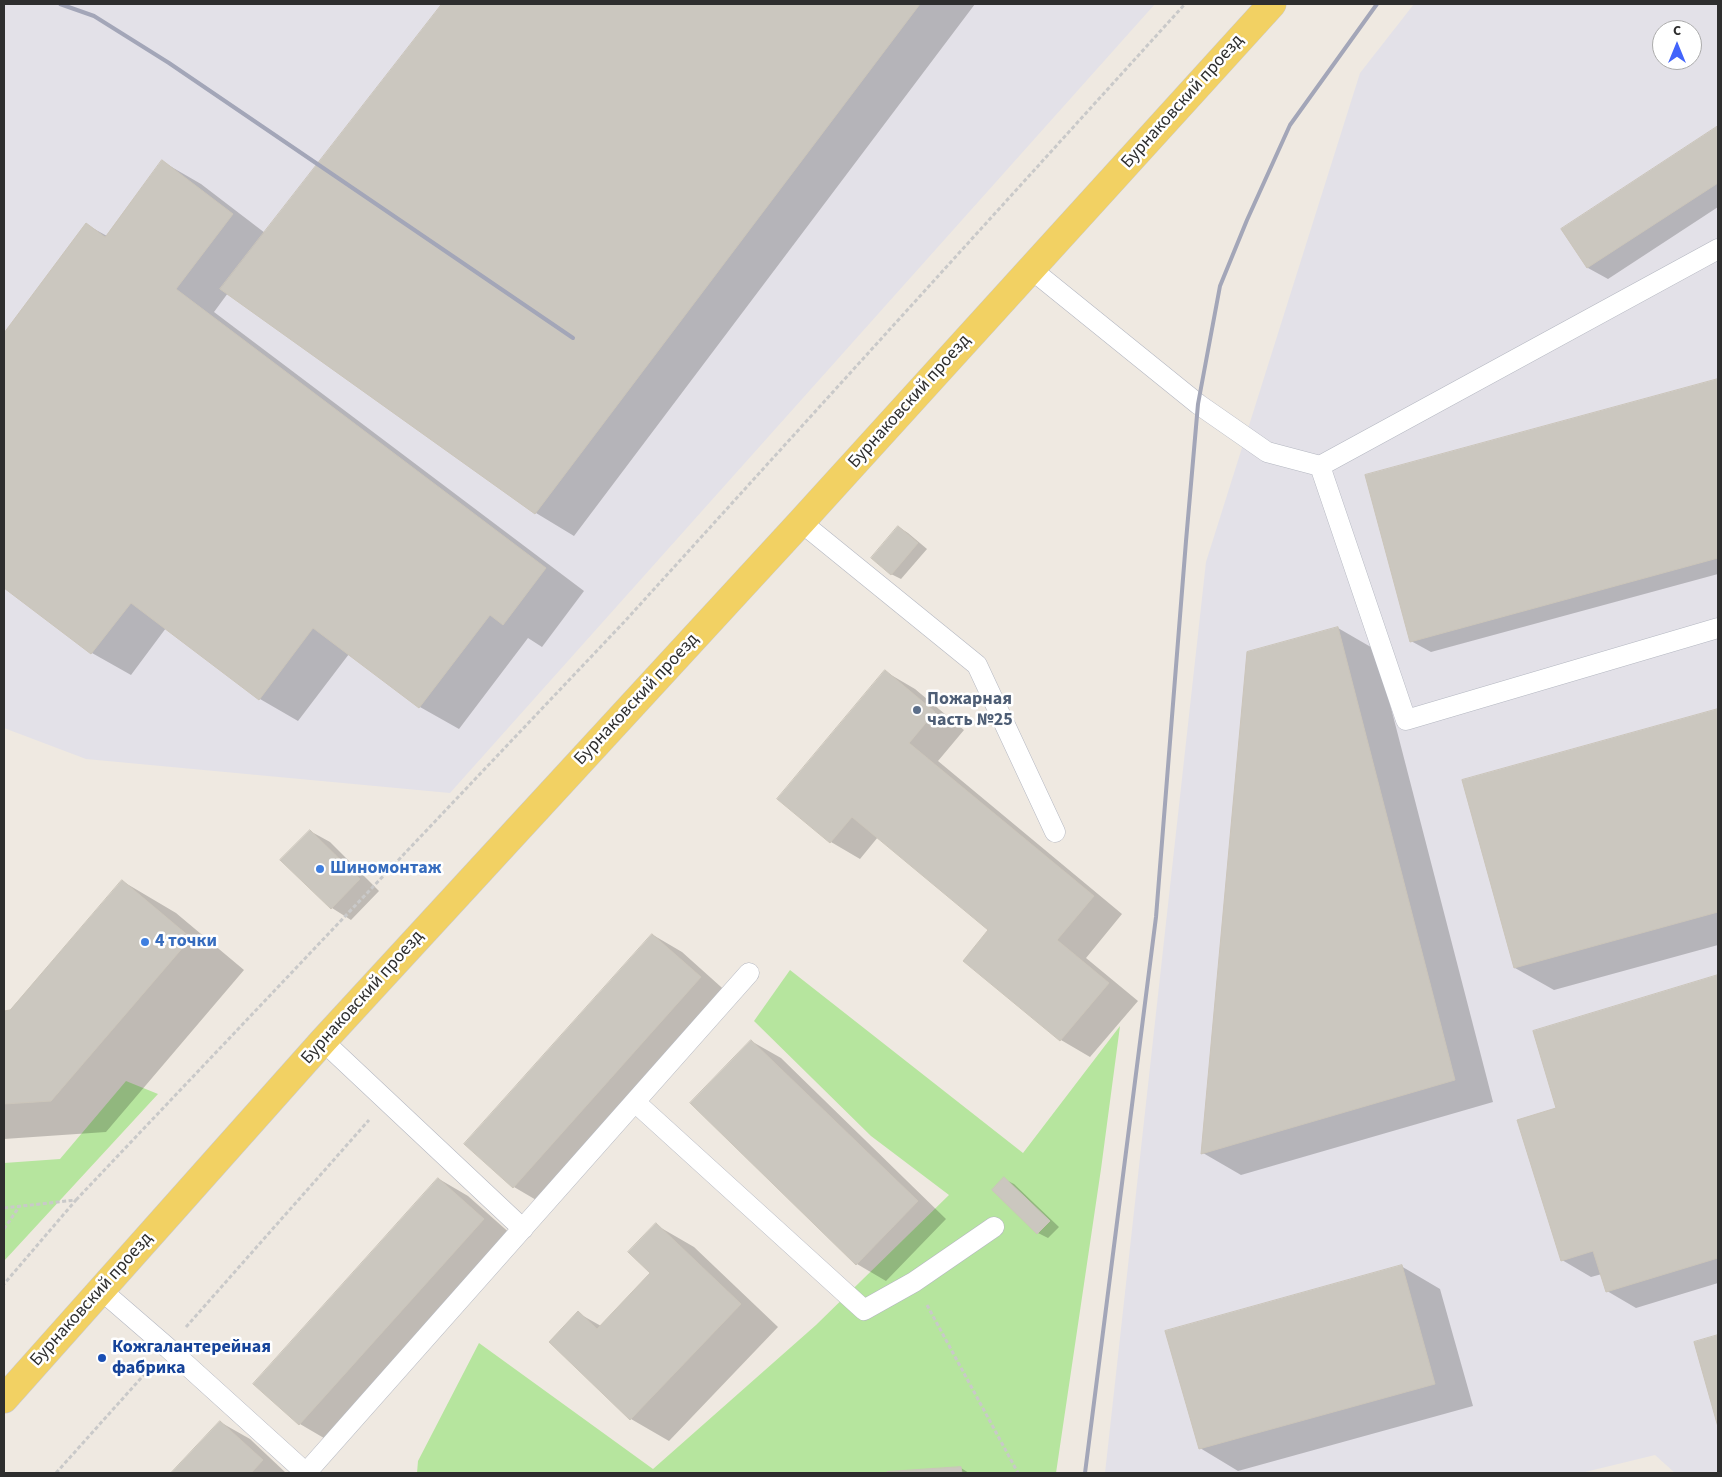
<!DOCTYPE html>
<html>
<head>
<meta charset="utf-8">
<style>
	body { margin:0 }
	#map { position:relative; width:1722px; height:1477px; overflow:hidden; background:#efe9e1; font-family:"Source Sans 3",sans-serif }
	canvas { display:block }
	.frame { position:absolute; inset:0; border:5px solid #2e2e2e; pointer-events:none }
	.north { position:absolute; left:1652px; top:20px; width:50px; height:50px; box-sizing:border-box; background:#fff; border:1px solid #ababab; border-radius:50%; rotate:0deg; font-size:14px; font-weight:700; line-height:20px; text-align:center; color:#2e2e2e }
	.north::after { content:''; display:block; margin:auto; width:18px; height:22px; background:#4264fb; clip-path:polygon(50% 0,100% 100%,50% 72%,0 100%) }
</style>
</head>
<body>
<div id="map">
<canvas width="1722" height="1477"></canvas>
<div class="frame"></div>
<div class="north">С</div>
</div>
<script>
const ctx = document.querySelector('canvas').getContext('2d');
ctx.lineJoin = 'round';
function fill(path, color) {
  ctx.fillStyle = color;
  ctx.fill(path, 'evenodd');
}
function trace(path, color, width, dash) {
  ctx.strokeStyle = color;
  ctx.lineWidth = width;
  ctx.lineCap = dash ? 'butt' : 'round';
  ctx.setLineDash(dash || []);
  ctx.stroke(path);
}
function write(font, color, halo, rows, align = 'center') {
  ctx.font = font + ' "Source Sans 3",sans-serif';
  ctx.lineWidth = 5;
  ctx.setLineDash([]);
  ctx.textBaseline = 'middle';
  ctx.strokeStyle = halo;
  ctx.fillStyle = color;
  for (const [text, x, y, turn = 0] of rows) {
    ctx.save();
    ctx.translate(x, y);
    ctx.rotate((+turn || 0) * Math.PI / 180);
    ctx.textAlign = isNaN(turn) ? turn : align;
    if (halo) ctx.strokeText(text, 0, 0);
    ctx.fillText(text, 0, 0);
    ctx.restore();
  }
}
fill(new Path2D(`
	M4,4h1151l-705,789 -364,-34 -82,-31z
	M1414,4h304v1469h-43l-20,-18 -74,18h-476l101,-911 154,-489zM1662,30h30v30h-30z`), '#e3e1e8');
fill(new Path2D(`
	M790,970l233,183 97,-127 -19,143 -45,304h-639l1,-12 61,-118 174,126 163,-144 133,-130 -78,-59 -117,-115z
	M126,1081l32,13 -154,167v-98l56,-4z`), '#b6e59e');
fill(new Path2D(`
	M444,4h531l-401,532 -38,-23 -308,-220 -14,19 370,279 -42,56 -14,-9 -69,91 -39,-22 -71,-53 -51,67 -38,-22 -94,-71 -35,47 -39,-22 -88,-67v-251l83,-110 20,11 56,-74 38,22 64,49z
	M1718,128v79l-110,72 -20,-11 -25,-39z
	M1718,380v194l-287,78 -20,-11 -45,-165z
	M899,527l9,6 19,16 -26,30 -10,-5z
	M1338,628l38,22 117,452 -252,73 -38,-22z
	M886,672l29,17 49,41 -26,31 184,153 -36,44 52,43 -48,56 -29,-17 -97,-80 26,-30 -112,-93 -18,22 -29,-17z
	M1718,711v234l-164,45 -39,-22 -52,-187z
	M310,831l20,11 49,49 -28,29 -19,-12z
	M122,881l54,32 68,57 -138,162 -102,7v-127l7,-1z
	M653,935l29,17 48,43 -187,209 -29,-17z
	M1718,976v307l-82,25 -29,-17 -5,-17 -11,3 -29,-17 -4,-151 -24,-77z
	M751,1041l30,17 165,161 -60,62 -29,-17z
	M439,1179l29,17 45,40 -184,205 -29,-17z
	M1004,1179l10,5 45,43 -11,11 -10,-5 -45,-43z
	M656,1225l38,22 84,80 -109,114 -38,-22 -53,-106 23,13 51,-53z
	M1401,1266l39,23 33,117 -235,65 -38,-23z
	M1718,1336v87l-23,-80z
	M220,1422l30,17 36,34h-113z
	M961,1468l8,5h-81z`), '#0003');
const building = new Path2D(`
	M442,4h478l-385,510 -315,-225z
	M1718,126v57l-131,85 -26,-39z
	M162,160l71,54 -57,75 370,279 -43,57 -13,-10 -71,93 -106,-80 -54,72 -128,-97 -40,51 -87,-66v-255l82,-110 19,14z
	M1718,379v179l-308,84 -45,-167z
	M898,526l20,17 -27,32 -20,-17z
	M1338,627l117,453 -254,74 46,-502z
	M885,670l50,42 -26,31 185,153 -37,44 52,43 -49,58 -97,-80 25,-31 -136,-113 -22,26 -53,-44z
	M1718,709v203l-204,56 -52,-188z
	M310,830l50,49 -29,30 -51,-49z
	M122,880l69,58 -140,163 -47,3v-93l6,-1z
	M652,934l49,43 -188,211 -49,-44z
	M1718,975v283l-112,34 -13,-41 -32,10 -44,-141 39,-12 -23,-77z
	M751,1040l167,161 -62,64 -166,-162z
	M1004,1177l46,44 -13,13 -45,-44z
	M438,1178l46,41 -185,206 -46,-41z
	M656,1223l85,81 -111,116 -81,-78 29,-31 19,18 53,-56 -22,-21z
	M1402,1265l33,119 -236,65 -34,-118z
	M1718,1335v92l-24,-85z
	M220,1421l43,39 -12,13h-80z
	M961,1467l1,6h-75v-1z`);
fill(building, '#cbc7bf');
trace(building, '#cbc5ba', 1);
const lane = new Path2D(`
	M1718,249l-398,217 86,254 312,-92
	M1031,269l167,135 69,48 53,14
	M801,522l176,143 78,167
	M323,1041l200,188
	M635,1102l229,208 50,-28 80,-55
	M101,1290l67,58 138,125
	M306,1473l443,-500`);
const primary = new Path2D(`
	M4,1399l319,-358 478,-519 471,-518`);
trace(lane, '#b4b7c1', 21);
trace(primary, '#c9c9c9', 29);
trace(new Path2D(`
	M76,1200l550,-580 559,-616
	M4,1208l72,-8 -72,84
	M4,1229l15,-22
	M927,1305l91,168
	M186,1327l183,-207
	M56,1473l95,-106`), '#c9c9c9', 3, [4, 2.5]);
trace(lane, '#fff', 20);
trace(primary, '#f2d163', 28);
trace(new Path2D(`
	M60,4l34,12 75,47 404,275
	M1085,1473l71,-556 30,-376 12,-137 22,-118 27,-66 43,-95 87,-121`), '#a3a6b8', 4);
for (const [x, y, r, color] of [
	[917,710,5,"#5c6f8a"],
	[320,869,5,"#3f7fe0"],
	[145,942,5,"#3f7fe0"],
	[102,1358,5,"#1a4fb4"]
]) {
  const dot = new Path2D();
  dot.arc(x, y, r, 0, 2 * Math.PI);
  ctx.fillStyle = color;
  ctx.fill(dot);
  trace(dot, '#fff', 2);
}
write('18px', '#2e2e2e', '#fff', [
	["Бурнаковский проезд",1183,102,-48],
	["Бурнаковский проезд",910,402,-48],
	["Бурнаковский проезд",637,700,-47],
	["Бурнаковский проезд",363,998,-48],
	["Бурнаковский проезд",92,1300,-48]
]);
write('bold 18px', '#4e5e75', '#fff', [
	["Пожарная",927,700],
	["часть №25",927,721]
], 'left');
write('bold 18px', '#366cbe', '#fff', [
	["Шиномонтаж",330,869],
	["4 точки",155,942]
], 'left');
write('bold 18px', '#164399', '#fff', [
	["Кожгалантерейная",112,1348],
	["фабрика",112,1369]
], 'left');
</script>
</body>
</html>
